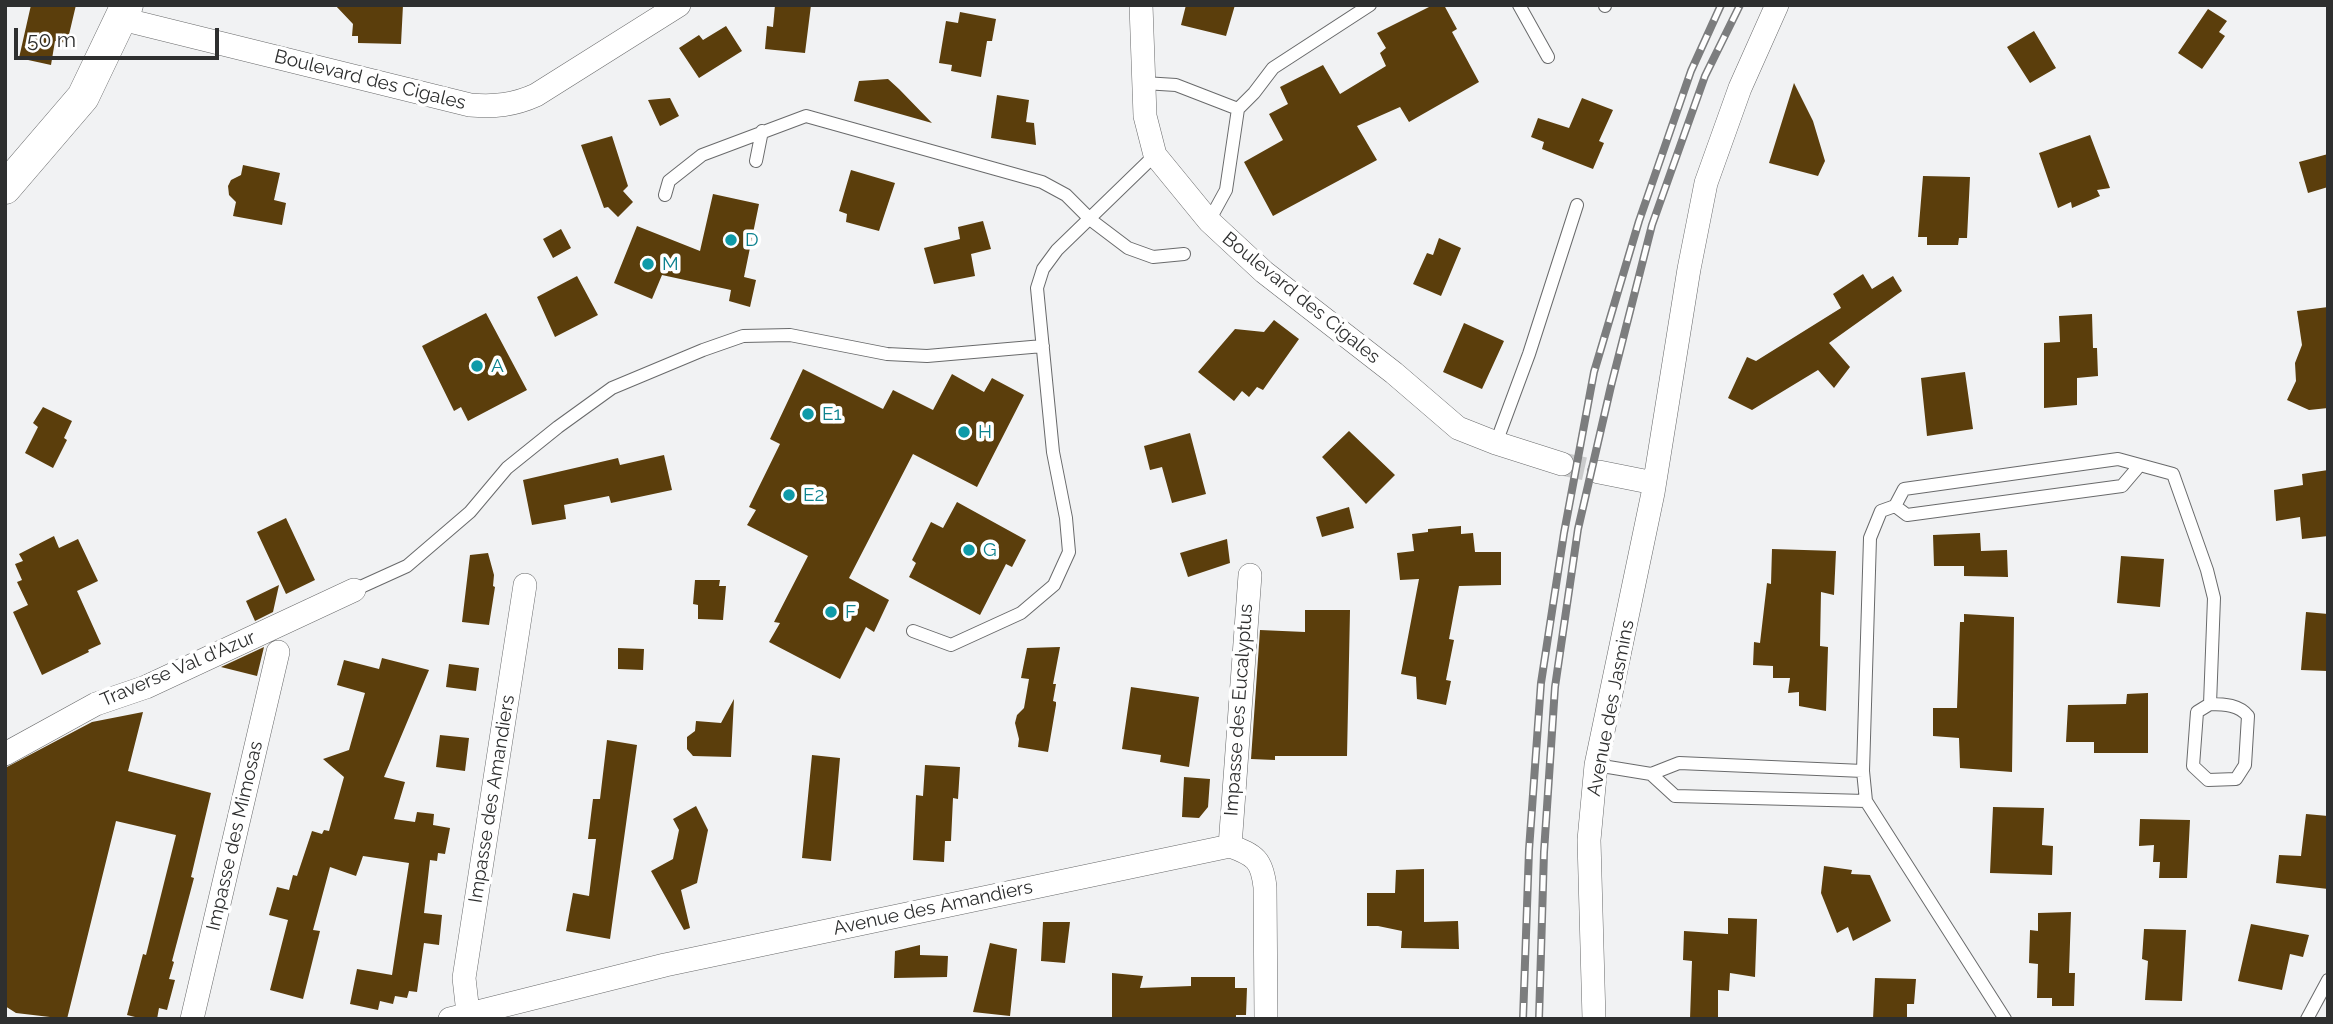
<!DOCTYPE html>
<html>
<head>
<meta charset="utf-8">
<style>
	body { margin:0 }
	#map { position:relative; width:2333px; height:1024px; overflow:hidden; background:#f1f2f3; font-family:Raleway,sans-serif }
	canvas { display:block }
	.frame { position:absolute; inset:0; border:7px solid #2e2f2f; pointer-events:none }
	.scale { position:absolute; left:14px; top:28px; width:205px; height:32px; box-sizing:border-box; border:4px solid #2e2f2f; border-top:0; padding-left:9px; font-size:21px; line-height:24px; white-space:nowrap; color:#2e2f2f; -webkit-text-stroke:5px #fff; paint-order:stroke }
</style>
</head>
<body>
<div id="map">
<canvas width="2333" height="1024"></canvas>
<div class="frame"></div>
<div class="scale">50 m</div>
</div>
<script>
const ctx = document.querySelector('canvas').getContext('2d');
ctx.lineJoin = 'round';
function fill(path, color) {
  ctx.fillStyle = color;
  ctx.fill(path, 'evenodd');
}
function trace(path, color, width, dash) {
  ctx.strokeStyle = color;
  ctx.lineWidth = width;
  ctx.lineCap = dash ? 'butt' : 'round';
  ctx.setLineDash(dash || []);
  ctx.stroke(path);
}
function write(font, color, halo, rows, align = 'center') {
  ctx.font = font + ' Raleway,sans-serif';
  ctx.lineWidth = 7;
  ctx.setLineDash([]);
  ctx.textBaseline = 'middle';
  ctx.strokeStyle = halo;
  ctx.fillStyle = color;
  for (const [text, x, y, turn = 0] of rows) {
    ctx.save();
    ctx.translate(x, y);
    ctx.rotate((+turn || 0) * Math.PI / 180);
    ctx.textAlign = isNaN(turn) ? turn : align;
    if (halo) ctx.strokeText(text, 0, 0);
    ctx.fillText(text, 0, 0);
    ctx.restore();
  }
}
fill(new Path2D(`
	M31,5h45l-9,38 -12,-2 -4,24 -32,-7z
	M335,5h68l-2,39 -43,-1v-7h-6l1,-12z
	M775,5h36l-6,48 -40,-4 2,-23 6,1z
	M1186,5h49l-9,31 -45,-11z
	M1433,5h11l13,24 -5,3 27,50 -70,40 -9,-15 -43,19 20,34 -104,56 -29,-54 39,-22 -14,-26 19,-10 -8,-17 43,-22 17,29 46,-28 -6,-13 6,-5 -9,-15z
	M2208,9l19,12 -8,11 6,4 -23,33 -24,-16z
	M960,12l36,7 -4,22h-5l-6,36 -30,-6 1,-6 -13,-2 7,-42 12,2z
	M726,26l16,25 -43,27 -20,-30 20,-13 4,5z
	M2034,31l22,37 -26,15 -23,-36z
	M888,79l11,10 33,34 -78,-22 5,-20z
	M1794,83l19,38 12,40 -7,15 -49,-13z
	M997,95l32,5 -3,22 8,1 2,22 -45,-7z
	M670,98l9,18 -19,10 -12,-26z
	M1582,98l31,12 -14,31 5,2 -11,26 -51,-20 2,-7 -13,-5 7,-19 31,10z
	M2090,135l20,53 -13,2 3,6 -28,12 -1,-6 -13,6 -19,-55z
	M612,136l16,50 -5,5 10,11 -15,15 -10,-10 -4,1 -23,-63z
	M2328,154v33l-20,6 -9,-31z
	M243,165l37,8 -6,27 12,3 -4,22 -49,-9 3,-14 -7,-7 -1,-9 3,-6 10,-5z
	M851,170l44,13 -16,48 -33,-9 1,-8 -8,-3z
	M1923,176l47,1 -3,61h-8l-1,7h-31v-8h-9z
	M713,194l46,10 -15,73 12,3 -6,27 -21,-6 2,-11 -69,-15 -10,24 -38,-16 23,-57 63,25z
	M983,221l8,28 -20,5 4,22 -41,8 -10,-36 36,-9 -2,-12z
	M561,229l10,19 -18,10 -10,-19z
	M1439,238l22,10 -20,48 -28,-12 14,-31 6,2z
	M1863,274l9,15 21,-13 9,15 -73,52 21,24 -16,21 -16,-18 -66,40 -24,-12 19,-41 9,4 85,-53 -8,-14z
	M577,276l21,39 -43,22 -18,-40z
	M2328,307v101l-19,2 -22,-10 9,-19 -1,-18 7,-18 -5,-34z
	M486,313l41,77 -59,31 -7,-14 -7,4 -32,-65z
	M2092,314l1,34h4l1,28 -21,2v27l-33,3v-65l16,-1 -1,-26z
	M1274,320l25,19 -36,51 -6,-3 -8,10 -7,-6 -8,10 -36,-29 37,-43 29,3z
	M1464,323l40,18 -22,48 -39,-17z
	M803,369l80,40 10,-19 40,20 19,-36 32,18 8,-14 32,17 -47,92 -64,-33 -64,124 40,22 -15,32 -8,-5 -26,52 -71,-37 11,-19 -6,-1 34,-66 -61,-31 9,-15 -7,-3 31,-63 -10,-5z
	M1965,372l8,57 -46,7 -6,-58z
	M43,407l29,14 -8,17 3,2 -14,28 -28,-15 13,-26 -5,-4z
	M1349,431l46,44 -29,29 -44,-47z
	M1190,433l16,61 -34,9 -10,-36 -12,3 -6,-24z
	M664,455l8,35 -61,13 -2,-7 -45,9 2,14 -34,6 -9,-45 95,-22 2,7z
	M2328,470v66l-26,3 -2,-22 -24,4 -2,-31 29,-5 -1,-11z
	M957,502l69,38 -14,27 -6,-3 -26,51 -71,-38 7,-14 -4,-3 19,-38 12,6z
	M1349,507l5,21 -32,9 -6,-20z
	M286,518l29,62 -29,14 -29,-62z
	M1461,526v8l12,-1 2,19h26v33l-42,1 -10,53 5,1 -8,40 5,1 -5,24 -29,-6 -1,-22 -15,-3 18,-95 -19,1 -3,-27 17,-2 -2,-17 16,-2v-3z
	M1980,533l1,18 26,-1 1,27 -44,-1v-10h-30l-1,-31z
	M54,536l5,12 19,-9 20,42 -21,10 24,53 -13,6 1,2 -47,23 -29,-63 15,-7 -11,-23 5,-2 -7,-16 8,-3 -4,-7z
	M1227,539l3,24 -42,14 -8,-24z
	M1772,549l64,2 -2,44 -13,-3 -1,54 8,1 -2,64 -27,-5v-14l-11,1 2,-15h-17v-12l-20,-1 1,-23 6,1 7,-60 4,1z
	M488,553l6,22 -1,11 2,1 -6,38 -27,-3 8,-67z
	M2121,556l43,3 -4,48 -43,-4z
	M695,580h25l-1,6h7l-3,34 -25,-1v-14l-5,-1z
	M279,585l-6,27 -18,9 -9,-20z
	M1305,610h45l-3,146h-72v4l-24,-1 9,-129 45,2z
	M2306,612l22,2v57l-27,-1z
	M1964,614l50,3 -2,155 -52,-4 -1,-30 -26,-2v-28h24l3,-86h4z
	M264,647l-7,29 -36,-9z
	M1060,647l-7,37h3l-3,17 3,1v3l-8,47 -30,-5 1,-8 -4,-16 2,-8 7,-7 5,-29 -8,-1 6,-30z
	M618,648l26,1 -1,21 -25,-1z
	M382,658l47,12 -45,107 21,5 -11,37 21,3 2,-10 17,2 -1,11 17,3 -5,26 -7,-1 -1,8 -7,-1 -6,53 18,2 -3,30 -15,-2 -7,49 -8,-1 -2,7 -12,-2 -2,8 -13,-3 -2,9 -28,-6 7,-35 35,6 17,-112 -46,-7 -7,20 -26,-9 -17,63 7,1 -17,68 -33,-9 18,-70 -19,-5 8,-28 12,3 4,-15 4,1 15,-45 10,3 2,-4 5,1 15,-54 -21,-18 26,-9 16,-57 -28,-8 7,-25 35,9z
	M449,664l30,4 -3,23 -30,-4z
	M1131,687l68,10 -10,70 -29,-5 1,-7 -39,-6z
	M2148,693v60h-54v-11h-28l2,-37 58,-1 1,-10z
	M734,699l-3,58 -38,-1 -6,-7v-12l8,-6 1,-10 25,2z
	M143,712l-15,59 83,22 -20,84 3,1 -22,83 2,1 -5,17 6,1 -8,30 -8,-2 -2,11h-14l-16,-4 16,-61 3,1 30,-120 -60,-14 -49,198 -51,-6 -11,-7v-238l87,-46z
	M440,735l29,3 -4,33 -29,-4z
	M607,740l30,5 -27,194 -44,-8 7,-38 16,3 7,-57h-8l5,-40h7z
	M812,755l28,3 -9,103 -29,-3z
	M925,765l35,2 -2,32 -5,-1 -2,43h-6l-1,21 -31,-2 3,-65 7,1z
	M1184,777l26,2 -2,28 -9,11 -17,-1z
	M696,806l12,24 -11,53 -16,7 9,38 -6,2 -33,-59 22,-12 6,-29 -6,-11z
	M1993,807l51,1 -2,37 11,1 -1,29 -62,-2z
	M2306,814l22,2v73l-52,-6 3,-28 22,1z
	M2140,819l50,1 -3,58h-28l1,-16h-7l1,-17 -15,1z
	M1824,866l28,4 -1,4 19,1 21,46 -38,20 -5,-14 -11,6 -16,-40z
	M1424,869v53l34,-1 1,28 -58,-1 1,-17 -24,-5h-11v-33h28l1,-23z
	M2071,912l-2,61h6l-1,33h-22v-8h-15l1,-34 -9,-1 1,-33 8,1v-18z
	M1728,918l29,1 -2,58 -25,-4 -1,18 -11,-1v29h-28l2,-58 -9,-1 1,-29 44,3z
	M1043,922h27l-5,41 -24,-2z
	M2251,924l58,11 -6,22 -13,-3 -8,36 -44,-9z
	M2144,929l42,1 -4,71 -37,-1 3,-39 -6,-2z
	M990,943l27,6 -7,67 -37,-4z
	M920,945v10l28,1 -1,21 -53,1 1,-27z
	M1112,973l31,3 -3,12 51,-2v-9h44v11h12l-1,27h-10v4h-124z
	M1875,978l41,1 -2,25h-7v15h-34z`), '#5b3e0c');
trace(new Path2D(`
	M1562,464l37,8`), '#cacbcc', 23, [23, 11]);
const lane = new Path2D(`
	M1519,5l29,52
	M1605,5v1
	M1144,83l32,2 62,24
	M756,161l6,-30
	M665,195l4,-14 33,-26 104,-39 236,66 24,13 25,25 37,28 25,9 31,-3
	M1209,221l17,-31 12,-81 16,-16 19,-25 97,-63
	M1496,443l33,-89 48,-149
	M1895,506l12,9 215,-29 17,-20
	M354,590l53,-24 63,-54 37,-44 51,-41 54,-39 91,-38 40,-14 47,-1 97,19 40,2 116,-10
	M913,631l38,14 70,-32 33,-28 15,-33 -3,-34 -13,-66 -16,-164 6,-19 14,-19 98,-95
	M2210,704c15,0 29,1 38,12l-3,49 -9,14 -28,1 -15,-14 4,-54z
	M1596,765l55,9 28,-11 184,8
	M1651,774l24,22 191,5
	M2005,1019l-139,-218 -3,-30 7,-233 11,-27 14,-5 9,-17 214,-30 55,15 34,96 7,28 -4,106
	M2307,1019l21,-39`);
const street = new Path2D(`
	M1141,5l4,111 10,39 54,66 55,51 130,101 64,55 38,15 66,21
	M122,19l348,86c25,2 44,0 66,-10l143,-90
	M1599,472l55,11
	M5,754l91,-50 50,-17 208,-97
	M1230,846l20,-271
	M468,1013l-4,-35 61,-393
	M192,1019l86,-367
	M450,1019l215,-54 565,-119c25,9 32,14 35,41l1,132
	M1594,1019l-5,-179 7,-75 57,-272 36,-224 17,-86 34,-95 37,-83`);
const secondary = new Path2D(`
	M5,188l78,-91 44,-92`);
trace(lane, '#696a6b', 14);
trace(street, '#696a6b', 24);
trace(secondary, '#696a6b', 33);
trace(lane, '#fff', 12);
trace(street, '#fff', 23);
trace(secondary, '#fff', 32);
const rail = new Path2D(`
	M1523,1019l6,-169 12,-167 23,-150 30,-161 45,-151 52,-150 30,-66
	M1539,1019l5,-167 11,-165 23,-158 33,-143 41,-161 53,-149 35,-71`);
trace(rail, '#7c7d7e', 8);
trace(rail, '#fff', 5, [16]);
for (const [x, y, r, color] of [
	[731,240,7,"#0f9aa8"],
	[648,264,7,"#0f9aa8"],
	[477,366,7,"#0f9aa8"],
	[808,414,7,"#0f9aa8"],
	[964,432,7,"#0f9aa8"],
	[789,495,7,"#0f9aa8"],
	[969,550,7,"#0f9aa8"],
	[831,612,7,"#0f9aa8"]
]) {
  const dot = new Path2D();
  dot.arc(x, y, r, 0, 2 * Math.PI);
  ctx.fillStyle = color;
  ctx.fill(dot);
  trace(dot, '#fff', 2.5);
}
write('19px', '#2e2f2f', '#fff', [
	["Boulevard des Cigales",370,80,14],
	["Boulevard des Cigales",1301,298,39],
	["Traverse Val d'Azur",178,669,-23],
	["Avenue des Jasmins",1611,708,-79],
	["Impasse des Eucalyptus",1239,710,-86],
	["Impasse des Amandiers",492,799,-81],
	["Impasse des Mimosas",235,836,-77],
	["Avenue des Amandiers",933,908,-12]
]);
write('19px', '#0d838f', '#fff', [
	["D",745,240],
	["M",662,264],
	["A",491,366],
	["E1",822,414],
	["H",978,432],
	["E2",803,495],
	["G",983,550],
	["F",845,612]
], 'left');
</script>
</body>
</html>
